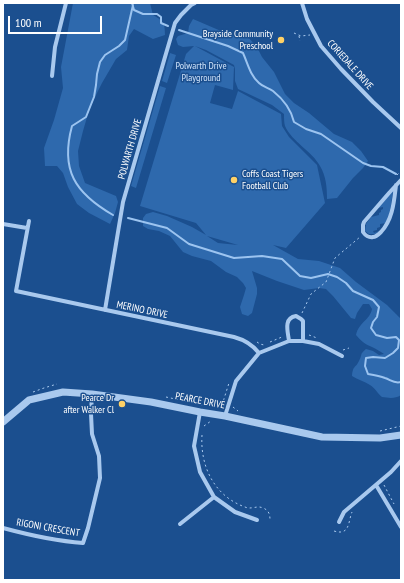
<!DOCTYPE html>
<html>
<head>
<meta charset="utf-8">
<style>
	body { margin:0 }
	#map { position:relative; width:404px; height:583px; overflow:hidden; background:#1b4f8f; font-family:"PT Sans Narrow",sans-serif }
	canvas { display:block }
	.frame { position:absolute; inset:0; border:4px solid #fff; pointer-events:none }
	.scale { position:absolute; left:8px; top:16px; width:94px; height:18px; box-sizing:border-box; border:2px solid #fff; border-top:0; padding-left:5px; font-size:12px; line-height:14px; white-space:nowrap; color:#fff; -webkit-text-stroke:3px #1b4f8f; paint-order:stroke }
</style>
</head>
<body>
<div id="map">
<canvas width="404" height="583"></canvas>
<div class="frame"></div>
<div class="scale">100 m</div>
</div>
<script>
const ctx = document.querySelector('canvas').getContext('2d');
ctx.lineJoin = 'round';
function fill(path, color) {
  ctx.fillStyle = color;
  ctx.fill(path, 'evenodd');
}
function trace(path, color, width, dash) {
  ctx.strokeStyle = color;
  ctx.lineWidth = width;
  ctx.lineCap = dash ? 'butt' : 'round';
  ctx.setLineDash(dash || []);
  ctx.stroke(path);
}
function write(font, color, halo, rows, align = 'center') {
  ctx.font = font + ' "PT Sans Narrow",sans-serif';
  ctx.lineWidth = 3;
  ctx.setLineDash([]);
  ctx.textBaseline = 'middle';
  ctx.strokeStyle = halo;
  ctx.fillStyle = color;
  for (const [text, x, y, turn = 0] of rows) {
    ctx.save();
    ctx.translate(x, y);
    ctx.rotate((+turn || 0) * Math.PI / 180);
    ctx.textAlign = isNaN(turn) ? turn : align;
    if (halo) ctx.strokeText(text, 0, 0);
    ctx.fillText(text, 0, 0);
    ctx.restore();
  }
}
fill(new Path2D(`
	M73,3h77l3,12c10,6 12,7 12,20l-12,4 -19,-10 -5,7 -2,14 -11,9 -14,24 -12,24 -7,24 -5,20 1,15 6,17 31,13 2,6 -3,11 -5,11 -21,-11 -12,-9 -9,-17 -5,-14 -6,-7h-12l-1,-18 10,-28 9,-32 -2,-21z
	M193,19l35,15 7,2h12l10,11 5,10 12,15 11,22 9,9 15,10 25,21 18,8 9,9 7,10 -5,7 -10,10 -16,20 -10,1c0,-12 -1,-23 -7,-33 -8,-15 -28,-24 -35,-40 -1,-3 -1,-8 -1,-12l-12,-9 -34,-16 -3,-8v-12l-1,-4 -28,-15 -11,-4 39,21 -1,23 -18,-5 -5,18 22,6 6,-18 43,23 1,12 7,11 28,28 8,38 -39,45 -13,-3 25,14 21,2 21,7 16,14 31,23 14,14v76c-6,4 -12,3 -19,2 -4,-3 -7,-9 -12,-12 -6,-4 -12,-5 -18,-9 1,-11 3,-7 7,-15 4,-7 0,-6 7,-12l7,2 6,4 5,-1c-4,-3 -8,-5 -12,-7 -6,-2 -12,-7 -16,-12 3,-13 14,-15 16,-26l-3,-5h-6l-6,9 -2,6 -4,-1 -18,-22 -7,-7 -7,-1 -15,2 -27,-9 -25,-10 5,17v6l-5,19 -4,3 -6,-2 -2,-7 4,-12 2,-7 -3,-5 -6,-6 -11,-5 -15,-11 -19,-5 -9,-4 -13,-16 -11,-5 -11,-2 -5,-3v-8l3,-4 7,-2 14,4 25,11 14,8 -10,-12 -56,-17 46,-152 8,-8 -11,1 -5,-2 -2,-6 2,-3 10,-3 1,-7zM207,236l31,9 -20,-2z
	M170,53l6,2 -9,28 -5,-2z
	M160,86l6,2 -30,100 -5,-2z
	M393,191l-3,21 -4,11 -6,1v3l-3,1v2l-4,1 1,2 5,-2 -4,3h-6l-4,-3 1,-7 5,-7 8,-2v-2l2,-1v-2l2,-1v-2l-5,1z`), '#2e69ad');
trace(new Path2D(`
	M132,3l2,7 9,4h14l4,3v6l7,3
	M179,30l49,16 15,7c5,11 7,22 16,30 4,4 10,5 14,8 10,8 18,18 21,31l12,7 15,5 42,29 8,3 12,1 13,7
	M113,215c-38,-22 -53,-45 -41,-89l14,-9 8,-20 2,-12 1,-11 3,-12 5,-7 14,-9 6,-6 8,-35
	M128,218l39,10 22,16 45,14 28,-2 20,3 18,17 11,2 17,-4 9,3 9,6 7,8 20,9 6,7 -2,10 -4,5 -2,6 5,7 11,3 9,-1 3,3 -1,8 -5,5 -8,5 -12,-1 -7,1 -1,8 3,8c6,1 12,2 17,4 6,2 9,6 16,4`), '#9cc4f0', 2);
trace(new Path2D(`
	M294,33l7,3 9,-1
	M299,36l1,5
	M397,175l4,-4
	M302,313l9,-19 15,-12 9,-24 25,-21
	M309,335l8,3
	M257,342l3,2 4,1
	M270,342l12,-5 1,-1
	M343,350l6,-2
	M33,392l11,-4 13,-4
	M166,397l37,8
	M233,407l5,4
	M218,408l4,-3 7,-22
	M204,426l7,-5
	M380,431l21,-5
	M202,435c-2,31 12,61 43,72 6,3 12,-2 18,1 6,2 7,7 7,12
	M384,485l10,19
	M334,531c16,5 14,-9 18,-19`), '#a9c9ee', 1, [2, 3]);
trace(new Path2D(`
	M302,3l5,16 14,27 20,23 32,33 28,26
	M52,76l3,-29 11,-44
	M396,185c-2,16 -3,34 -15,47 -2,2 -5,5 -8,5 -4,1 -8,-2 -10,-5v-7l1,-3 25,-29 12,-13
	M29,221l-13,70 218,46c11,3 18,7 25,16
	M3,224l24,4
	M105,310l18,-108 42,-145 10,-34 6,-8 10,-10 4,-2
	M289,341c-1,-9 -6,-23 7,-25l5,3 2,2v20
	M200,412l-6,34 6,26 14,25 21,15 22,8
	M225,416l11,-35 23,-28 30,-12h14l16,3 23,12
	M376,485l25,42
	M339,522l5,-10 47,-40 10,-11
	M180,524l34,-27
	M3,528c26,7 52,13 80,15l5,-15 12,-50 -1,-22 -7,-22 -1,-20 1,-20`), '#a9c9ee', 4);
trace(new Path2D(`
	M3,422l26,-22 34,-8 29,2 59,8 49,10 25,4 97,21 58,1 21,-3`), '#a9c9ee', 7);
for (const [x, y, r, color] of [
	[281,40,4,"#ffd166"],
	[234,180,4,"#ffd166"],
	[122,404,4,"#ffd166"]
]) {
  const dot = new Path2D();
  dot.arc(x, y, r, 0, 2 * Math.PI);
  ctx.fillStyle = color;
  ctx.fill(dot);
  trace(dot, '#1b4f8f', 1.5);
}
write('10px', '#fff', '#1b4f8f', [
	["Brayside Community",273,34],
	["Preschool",273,46],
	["Coffs Coast Tigers",242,174,"left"],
	["Football Club",242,186,"left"],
	["Pearce Dr",114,398],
	["after Walker Cl",114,410]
], 'right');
write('10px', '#fff', '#1b4f8f', [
	["CORIEDALE DRIVE",350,65,48],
	["POLWARTH DRIVE",130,149,-74],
	["MERINO DRIVE",142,310,12],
	["PEARCE DRIVE",200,401,11],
	["RIGONI CRESCENT",48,528,10]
]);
write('10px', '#cfe3fa', '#1b4f8f', [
	["Polwarth Drive",201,66],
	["Playground",201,78]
]);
</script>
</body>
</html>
